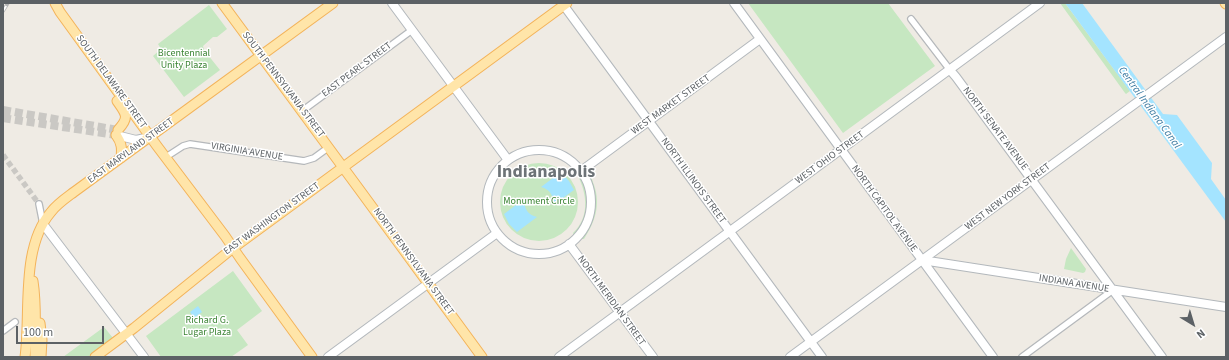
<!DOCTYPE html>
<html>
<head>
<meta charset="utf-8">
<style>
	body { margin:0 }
	#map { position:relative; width:1229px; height:360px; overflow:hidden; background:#efebe4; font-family:"Source Sans 3",sans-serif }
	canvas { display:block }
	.frame { position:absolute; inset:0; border:4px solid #5c6165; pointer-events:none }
	.north { position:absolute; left:1173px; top:304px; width:40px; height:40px; -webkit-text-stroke:3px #fff; paint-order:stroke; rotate:142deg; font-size:11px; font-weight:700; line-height:16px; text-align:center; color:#5c6165 }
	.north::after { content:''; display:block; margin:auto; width:14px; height:18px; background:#5c6165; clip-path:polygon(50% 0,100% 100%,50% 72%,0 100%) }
	.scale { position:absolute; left:16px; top:326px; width:88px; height:18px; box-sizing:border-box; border:2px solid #5c6165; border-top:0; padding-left:5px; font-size:12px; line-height:14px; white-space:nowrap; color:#5c6165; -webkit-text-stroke:3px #fff; paint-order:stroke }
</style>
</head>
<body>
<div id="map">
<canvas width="1229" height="360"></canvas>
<div class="frame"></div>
<div class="north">N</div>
<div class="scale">100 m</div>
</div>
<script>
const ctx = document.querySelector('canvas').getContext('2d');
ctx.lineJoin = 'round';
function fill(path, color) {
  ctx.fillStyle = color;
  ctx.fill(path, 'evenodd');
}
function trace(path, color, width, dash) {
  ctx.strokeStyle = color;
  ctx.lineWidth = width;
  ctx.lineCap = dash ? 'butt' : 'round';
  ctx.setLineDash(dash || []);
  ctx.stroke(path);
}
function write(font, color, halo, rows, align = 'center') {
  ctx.font = font + ' "Source Sans 3",sans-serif';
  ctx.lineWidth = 3;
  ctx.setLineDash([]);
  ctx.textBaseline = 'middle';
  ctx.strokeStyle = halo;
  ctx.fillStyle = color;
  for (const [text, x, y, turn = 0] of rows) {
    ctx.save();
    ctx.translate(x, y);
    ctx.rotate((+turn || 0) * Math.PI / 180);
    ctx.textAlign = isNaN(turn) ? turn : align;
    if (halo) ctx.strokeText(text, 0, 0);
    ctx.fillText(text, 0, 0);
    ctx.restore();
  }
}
fill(new Path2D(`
	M748,3h140l47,63 -92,67z
	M1060,3h5l65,88 -4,3 -1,-1z
	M209,5l18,24 -10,8h-4l-10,9 1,4 16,20 -36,27 -31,-41 8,-7 -3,-5z
	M500 202a39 39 0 1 1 78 0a39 39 0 1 1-78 0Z
	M587,170c4,4 5,10 7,15 7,20 1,37 -10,54h-6l-4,-3 -1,-3c17,-16 14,-39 5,-57l1,-3z
	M1071,248l15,21 -1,3 -2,1 -19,-4 2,-10z
	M233,271l29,40 -25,19 11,15 -17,12h-30l-1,-1 -2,1h-37l-15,-21z
	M104,327l9,11 -25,19h-25z`), '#c6e7c1');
fill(new Path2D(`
	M1065,3h17l81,111 14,1 35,48 -1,16 15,21v22z
	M561,172l8,9 5,9 -21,15c1,-9 -3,-16 -12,-18z
	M524,199c0,10 4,16 13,18l-20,15 -8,-8 -5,-10z
	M198,306l4,6 -8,6 -4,-6z`), '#a4e4ff');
trace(new Path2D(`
	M3,155l36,49`), '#cac8c4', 5.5, [5.5, 3]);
trace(new Path2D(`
	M3,110l115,20
	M3,118l113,17`), '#cac8c4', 8, [8, 4]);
const street = new Path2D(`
	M911,19l39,51
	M302,111l110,-81
	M166,157l17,-11 7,-2 114,17 10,-3 15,-11
	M39,204l4,20
	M3,331l12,-9
	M1022,357l91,-67`);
const secondary = new Path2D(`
	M392,3l116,157
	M562,3l260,354
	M734,3l259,354
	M950,70l6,7 206,280
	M116,135l20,5 14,-3
	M487 202a52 52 0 1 1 104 0a52 52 0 1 1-104 0Z
	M581,171l179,-132
	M43,224l101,133
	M569,244l84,113
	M922,260l304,47
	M328,357l169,-124
	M559,357l481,-354
	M790,357l436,-320`);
const primary = new Path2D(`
	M55,3l5,9 97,134 68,90 15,22 72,99
	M222,3l137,186 123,168
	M1225,3l1,1
	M117,101c9,13 13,16 1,29
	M116,135c6,8 6,14 5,23
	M33,281c4,25 2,51 2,76
	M40,323l2,17 -1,17
	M25,357c6,-44 -5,-109 26,-145 6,-8 15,-14 23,-20l259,-189
	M95,357l39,-29 99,-80 334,-245`);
trace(street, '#b5b8bb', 8);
trace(secondary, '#b3b8bc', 10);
trace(primary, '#f3b35a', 11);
trace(street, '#fff', 5.5);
trace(secondary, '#fff', 8);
trace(primary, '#ffe5a9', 9);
const rail = new Path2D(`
	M3,11l5,-8`);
trace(rail, '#b3b4b5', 3.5);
trace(rail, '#fff', 2, [6]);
write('10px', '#3b8434', '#fff', [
	["Bicentennial",184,54],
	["Unity Plaza",184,66],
	["Monument Circle",539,202],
	["Richard G.",207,321],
	["Lugar Plaza",207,333]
]);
write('10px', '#5c6165', '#fff', [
	["EAST PEARL STREET",357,70,-37],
	["SOUTH DELAWARE STREET",111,82,54],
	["SOUTH PENNSYLVANIA STREET",283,85,53],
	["WEST MARKET STREET",671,105,-36],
	["NORTH SENATE AVENUE",995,129,53],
	["EAST MARYLAND STREET",131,151,-36],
	["VIRGINIA AVENUE",247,152,9],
	["WEST OHIO STREET",830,158,-36],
	["NORTH ILLINOIS STREET",693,181,54],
	["WEST NEW YORK STREET",1008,197,-37],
	["NORTH CAPITOL AVENUE",884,209,54],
	["EAST WASHINGTON STREET",272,219,-36],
	["NORTH PENNSYLVANIA STREET",413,262,54],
	["INDIANA AVENUE",1074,284,9],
	["NORTH MERIDIAN STREET",611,301,54]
]);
write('italic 11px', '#3b7aa0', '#fff', [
	["Central Indiana Canal",1149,108,54]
]);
write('bold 18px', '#6d7377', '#fff', [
	["Indianapolis",546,173]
]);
</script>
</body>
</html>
